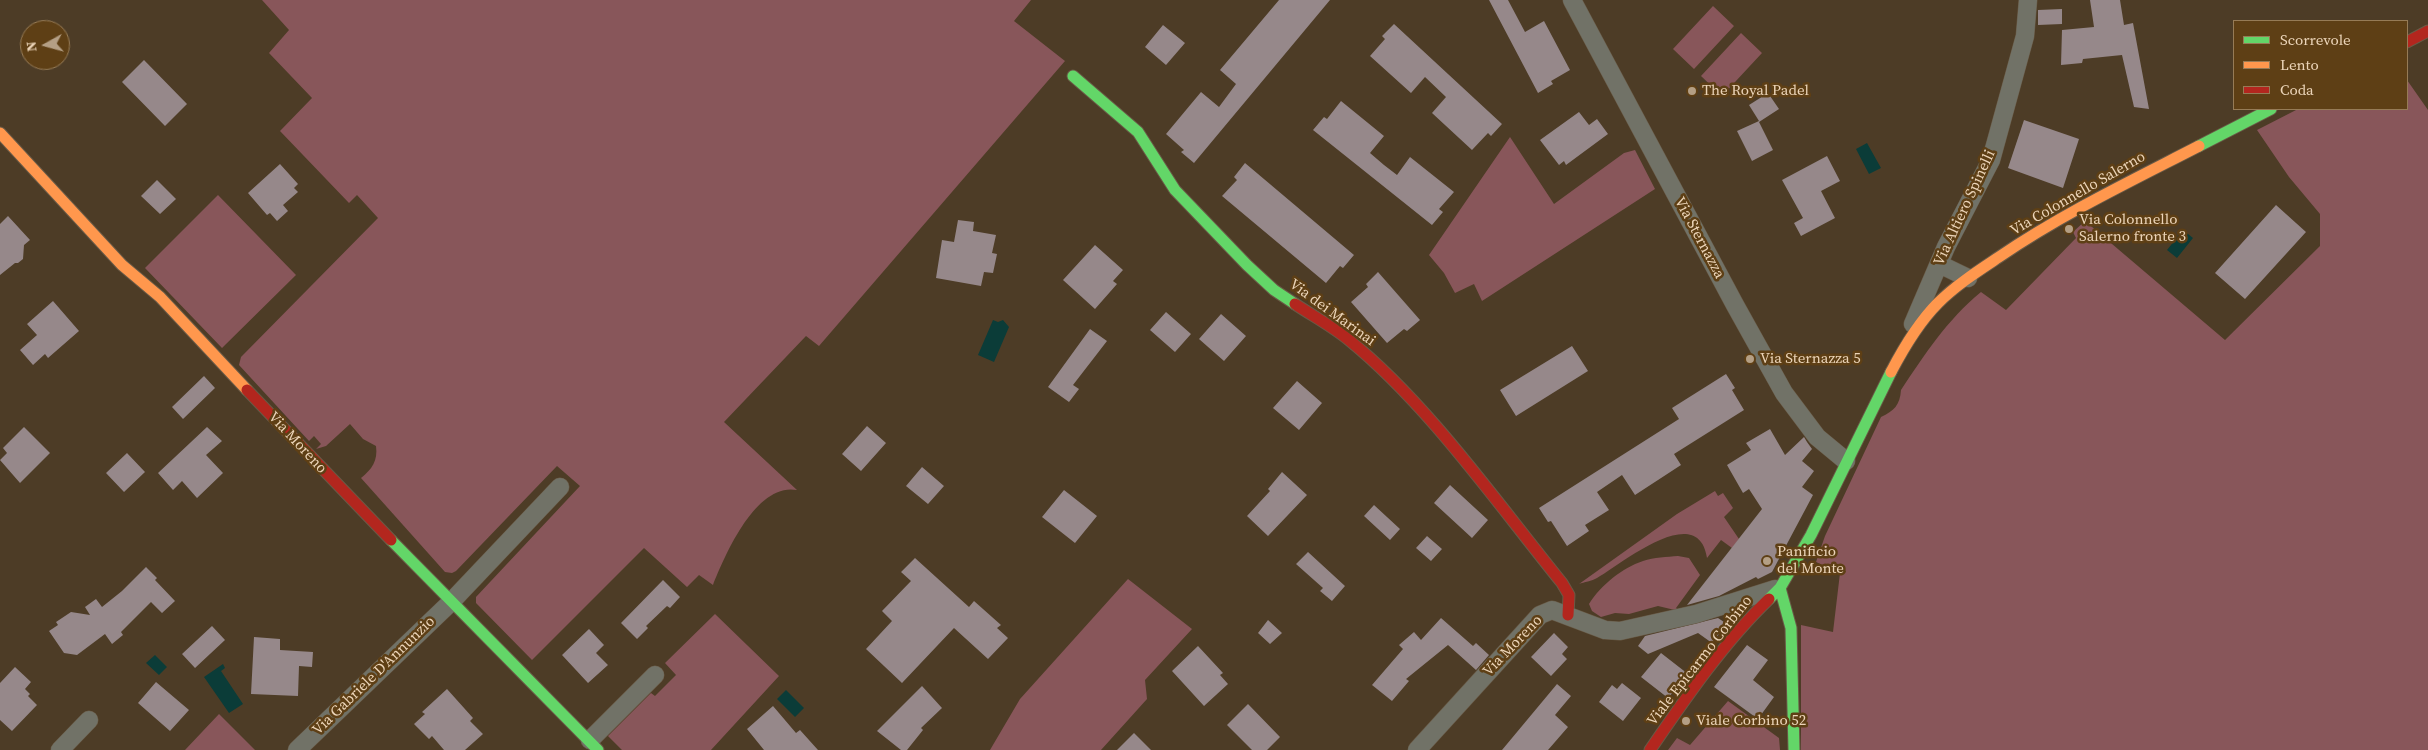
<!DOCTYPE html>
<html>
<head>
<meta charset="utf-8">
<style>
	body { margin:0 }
	#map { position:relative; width:2428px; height:750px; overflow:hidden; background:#4d3c26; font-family:"Source Serif 4",serif }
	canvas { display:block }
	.legend { position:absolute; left:2233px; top:20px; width:175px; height:90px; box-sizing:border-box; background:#5e3f15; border:1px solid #967b56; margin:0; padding:6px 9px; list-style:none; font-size:15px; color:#ebd4b8 }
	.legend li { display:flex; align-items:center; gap:10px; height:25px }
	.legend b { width:25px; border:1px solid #967b56 }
	.north { position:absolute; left:20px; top:20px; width:50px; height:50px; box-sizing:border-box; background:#5e3f15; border:1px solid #967b56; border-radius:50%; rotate:263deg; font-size:14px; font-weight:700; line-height:20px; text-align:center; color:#ebd4b8 }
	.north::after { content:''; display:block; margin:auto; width:18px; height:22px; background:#b49f85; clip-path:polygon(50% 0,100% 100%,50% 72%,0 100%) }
</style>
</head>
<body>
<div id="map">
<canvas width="2428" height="750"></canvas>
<ul class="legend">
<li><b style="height:6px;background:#63d668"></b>Scorrevole</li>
<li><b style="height:6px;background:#ff974d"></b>Lento</li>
<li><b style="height:6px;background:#b3261e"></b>Coda</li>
</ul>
<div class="north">N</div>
</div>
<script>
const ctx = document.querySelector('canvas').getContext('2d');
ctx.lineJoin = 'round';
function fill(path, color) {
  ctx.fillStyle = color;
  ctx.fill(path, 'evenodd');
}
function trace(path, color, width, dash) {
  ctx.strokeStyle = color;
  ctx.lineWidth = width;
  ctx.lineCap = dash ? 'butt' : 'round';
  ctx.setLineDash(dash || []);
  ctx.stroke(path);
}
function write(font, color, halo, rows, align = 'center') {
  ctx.font = font + ' "Source Serif 4",serif';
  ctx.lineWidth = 5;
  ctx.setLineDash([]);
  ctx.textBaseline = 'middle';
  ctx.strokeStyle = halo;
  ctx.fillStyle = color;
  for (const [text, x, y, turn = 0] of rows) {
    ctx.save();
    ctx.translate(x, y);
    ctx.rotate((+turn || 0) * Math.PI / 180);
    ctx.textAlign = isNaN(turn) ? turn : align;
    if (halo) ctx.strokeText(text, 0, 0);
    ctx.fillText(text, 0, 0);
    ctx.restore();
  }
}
fill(new Path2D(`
	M262,0h769l-17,21 51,40 -246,285 -13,-10 -82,86 73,68c-41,-8 -72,65 -84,95l-14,-10 -12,12 -43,-39 -112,112 -56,-57v-6l104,-111 -23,-20 -101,105 -4,2 -7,-1 -84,-94c11,-9 17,-17 15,-32l-13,-7 -13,-15 -24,22 -10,3 5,-5 -7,-8 -5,5 -70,-76 2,-8 137,-139 -21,-23 -8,8 -69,-72 32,-33 -43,-45 20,-23z
	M1713,6l21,20 -40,43 -21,-20z
	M1741,33l21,20 -40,43 -21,-20z
	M2407,80l21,30v640h-627v-125l32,7 7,-59 -24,-11 9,-26 56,-119c13,-6 19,-12 20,-27 24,-36 46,-70 80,-98l25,18 70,-72 -3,-6 12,-11 140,119 95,-94v-32l-31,-37 -32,-47 41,-21h109z
	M1510,137l44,67 70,-51 11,-3 20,39 -173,112 -8,-17 -19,9 -11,-20 -15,-18z
	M218,195l78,80 -74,73 -77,-80z
	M1715,491l3,5 5,-3 10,15 -9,9 15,22 -7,9 -11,-8 -14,18c-9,-59 -88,8 -110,20 -5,3 -13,4 -18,6l98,-70z
	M1678,556l11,2 11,17 -24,33 3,3 -21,-5 -29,8 -14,-1 -14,4 -9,-6 -3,-7c12,-19 33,-36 54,-43 11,-4 24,-4 35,-5z
	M1128,579l64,50 -47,51 2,19 -46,51h-111l30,-51z
	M715,614l64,62 -68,74h-89l-14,-14 43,-43 4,3 21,-21 -11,-12z
	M1728,701l51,37 1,12h-112l9,-12 13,7z
	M219,714l36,36h-70z`), '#88565a');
fill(new Path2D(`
	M1867,143l14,25 -12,6 -13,-25z
	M2183,230l10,8 -16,20 -10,-8z
	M993,320l5,2 5,-2 6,7 -15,35 -16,-7z
	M155,655l12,12 -8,8 -13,-12z
	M223,664l2,4 -4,3 22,33 -14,9 -25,-36z
	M786,690l18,18 -9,9 -18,-18z`), '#0b3c38');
fill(new Path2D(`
	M1279,0h51l-136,163 -13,-11 3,-2 -18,-16 35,-42 18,15 17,-23 -16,-14z
	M1489,0h19l17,32 19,-11 26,49 -19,11 2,3 -15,9z
	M2090,0h30l4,25 9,-2 16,86 -15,-2 -12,-52 -39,4 -1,4 -21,2 1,-35 32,-3z
	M2062,9v15l-24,1v-15z
	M1394,24l108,100 -11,12 -3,-3 -16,17 -40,-37 14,-16 -21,-20 -14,16 -41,-37 15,-17 -3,-3z
	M1163,25l22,18 -19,22 -21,-18z
	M144,60l43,44 -22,22 -43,-44z
	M1768,93l11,16 -20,13 14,28 -21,11 -15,-30 22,-10 -10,-16z
	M1341,101l43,35 -14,17 14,12 13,10 13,-18 44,35 -15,17 4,3 -11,13 -119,-95 11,-13 3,2z
	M1579,112l10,13 8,-6 11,15 -42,31 -2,-4 -5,4 -19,-25z
	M2024,120l55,19 -16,49 -55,-20z
	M1827,156l13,25 -19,10 14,27 -34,18 -7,-13 9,-5 -21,-38z
	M1245,163l109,92 -11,13 -3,-2 -14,17 -104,-87 15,-16 -3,-3z
	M280,164l18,20 -4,4 4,4 -15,13 5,6 -11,10 -7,-8 -3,2 -19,-22z
	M157,180l19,19 -16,15 -19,-18z
	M2276,205l30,27 -61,67 -30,-26z
	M8,216l22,24 -6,5 -1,14 -5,4h-3l-15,12v-51z
	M958,220l16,2 -1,9 23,4 -4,18 5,1 -4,19 -9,-1 -3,14 -45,-8 6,-38 12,2z
	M1095,245l28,25 -10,11 4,3 -22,25 -32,-29z
	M1378,272l42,48 -13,11 -3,-2 -17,14 -36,-41 17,-15 -2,-3z
	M53,301l26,30 -31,27 -3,-4 -12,11 -13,-15 17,-15 -10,-11z
	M1166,312l25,22 -16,18 -25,-22z
	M1221,314l25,22 -22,25 -25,-22z
	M1090,329l17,12 -34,44 6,4 -10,13 -21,-15z
	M1572,346l16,25 -72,45 -16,-26z
	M1726,374l9,14 -3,2 12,20 -70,44 7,11 -46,30 -13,-20 -25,17 12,18 -24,15 4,6 -22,15 -16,-25 -3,1 -9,-14 140,-89 -7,-11z
	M204,376l11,12 -32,31 -11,-12z
	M1297,381l25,22 -23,27 -26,-22z
	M867,426l19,17 -25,28 -19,-17z
	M24,427l26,26 -30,30 -20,-23 7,-7 -4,-5z
	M207,427l15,14 -16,14 17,18 -26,25 -15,-17 -9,9 -15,-17z
	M1770,429l15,26 19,-18 3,5 5,7 -10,12 12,10 -12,16 11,8 -41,77 -14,7 -2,-2 -37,19 -32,9 75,-96 -13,-20 -6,4 -16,-28 24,-15 -5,-7z
	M127,453l18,19 -21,20 -18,-19z
	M922,467l22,19 -16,18 -22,-18z
	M1282,472l25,23 -39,41 -21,-20 23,-25 -2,-2z
	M1450,485l38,35 -16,18 -38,-35z
	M1064,490l33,26 -22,27 -33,-26z
	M1374,505l26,24 -10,11 -26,-24z
	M1427,536l15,13 -11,12 -15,-13z
	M1308,552l37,34 -13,15 -12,-10 3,-3 -27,-24z
	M915,558l54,49 5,-6 27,24 -4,3 11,10 -20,21 -34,-31 -52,55 -36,-34 26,-28 -10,-10 29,-30 -10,-9z
	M146,567l11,11 -2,2 20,21 -13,12 -11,-11 -30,30 2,3 -11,9 -7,-10 -28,21 -13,-2 -15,-22 9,-6 -2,-3 15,-10 19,3 -5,-8 11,-8 6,8 20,-16z
	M663,580l17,17 -10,11 -3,-2 -21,20 2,2 -11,11 -16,-16z
	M1441,618l32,28 3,-3 13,12 -13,15 -28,-25 -42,34 3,2 -17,20 -20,-16 31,-36 -4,-4 15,-13 7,8z
	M1718,618l9,6 -15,19 -14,-10 -50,21 -10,-8 7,-10z
	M1268,620l14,13 -12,11 -12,-11z
	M212,626l13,14 -30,28 -13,-14z
	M589,629l15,16 -8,8 12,12 -20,18 -26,-28z
	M1554,633l14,14 -6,7 5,5 -16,17 -20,-19z
	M254,637l26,2v11l33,2 -1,15 -13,-1 -1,30 -47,-2z
	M1747,645l21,15 -15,20 21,17 -16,22 -44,-32z
	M1198,646l25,27 -3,2 8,9 -24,22 -32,-35z
	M1661,653l27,21 -20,24 -27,-21z
	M15,667l16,15 -6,7 5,5 -2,2 9,9 -25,26 -12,-11v-37z
	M156,682l33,28 -19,21 -32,-28z
	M1622,683l19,15 -18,23 -24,-19 13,-17 5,4z
	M1557,684l14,12 -16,19 13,12 -20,23h-46z
	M922,686l20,22 -21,20 2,2 -16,20h-6l-24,-19z
	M447,689l26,29 -3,3 13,13 -18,16h-21l-12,-14 -3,3 -15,-15 11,-10 -3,-2z
	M1248,704l32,33 -13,13h-15l-25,-25z
	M773,706l23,27 4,-3 18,20h-54l-17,-21z
	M1134,733l17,17h-34z`), '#96888a');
const street = new Path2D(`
	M1572,0l163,305 49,88 33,44 29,24
	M1939,264l29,14
	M1913,324l33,-77 45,-87 34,-124 3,-36
	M590,740l65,-65
	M60,750l29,-30
	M297,750l154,-148 109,-115
	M1417,750l123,-135 12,-5 53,20 15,1 76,-17 79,-25`);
const fast = new Path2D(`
	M1073,76l65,56 37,58 72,75 27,25 21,14
	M2199,146l72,-37
	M391,540l207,210
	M1780,588l11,40 3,122
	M1769,599l11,-11 31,-53 80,-163`);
const slow = new Path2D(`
	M0,133l122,132 38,32 87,93
	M1891,372c12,-23 28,-50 47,-69 18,-18 40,-32 61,-46 63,-43 132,-76 200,-111`);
const jam = new Path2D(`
	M2407,42l21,-11
	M1295,304c18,12 37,22 54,36 80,65 148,163 213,243l7,12 -1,20
	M247,390l144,150
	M1650,750c35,-51 74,-108 119,-151`);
trace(street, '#695a46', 19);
trace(fast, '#695a46', 13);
trace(slow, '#695a46', 13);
trace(jam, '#695a46', 13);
trace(street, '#717267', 18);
trace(fast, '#63d668', 11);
trace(slow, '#ff974d', 11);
trace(jam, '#b3261e', 11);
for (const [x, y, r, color] of [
	[1692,91,5,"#b49f85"],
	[2069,229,5,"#b49f85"],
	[1750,359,5,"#b49f85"],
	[1767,561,5,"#b49f85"],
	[1686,721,5,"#b49f85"]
]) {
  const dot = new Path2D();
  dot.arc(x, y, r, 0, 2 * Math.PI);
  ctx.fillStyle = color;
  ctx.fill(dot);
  trace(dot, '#5e3f15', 2);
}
write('15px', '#ebd4b8', '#5e3f15', [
	["The Royal Padel",1702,91],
	["Via Colonnello",2079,220],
	["Salerno fronte 3",2079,237],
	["Via Sternazza 5",1760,359],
	["Panificio",1777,552],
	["del Monte",1777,569],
	["Viale Corbino 52",1696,721]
], 'left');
write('15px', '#ebd4b8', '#5e3f15', [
	["Via Colonnello Salerno",2078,194,-30],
	["Via Altiero Spinelli",1965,208,-65],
	["Via Sternazza",1699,238,62],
	["Via dei Marinai",1332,313,36],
	["Via Moreno",297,443,47],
	["Via Moreno",1513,646,-46],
	["Viale Epicarmo Corbino",1700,661,-52],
	["Via Gabriele D'Annunzio",374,676,-44]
]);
</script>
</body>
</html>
